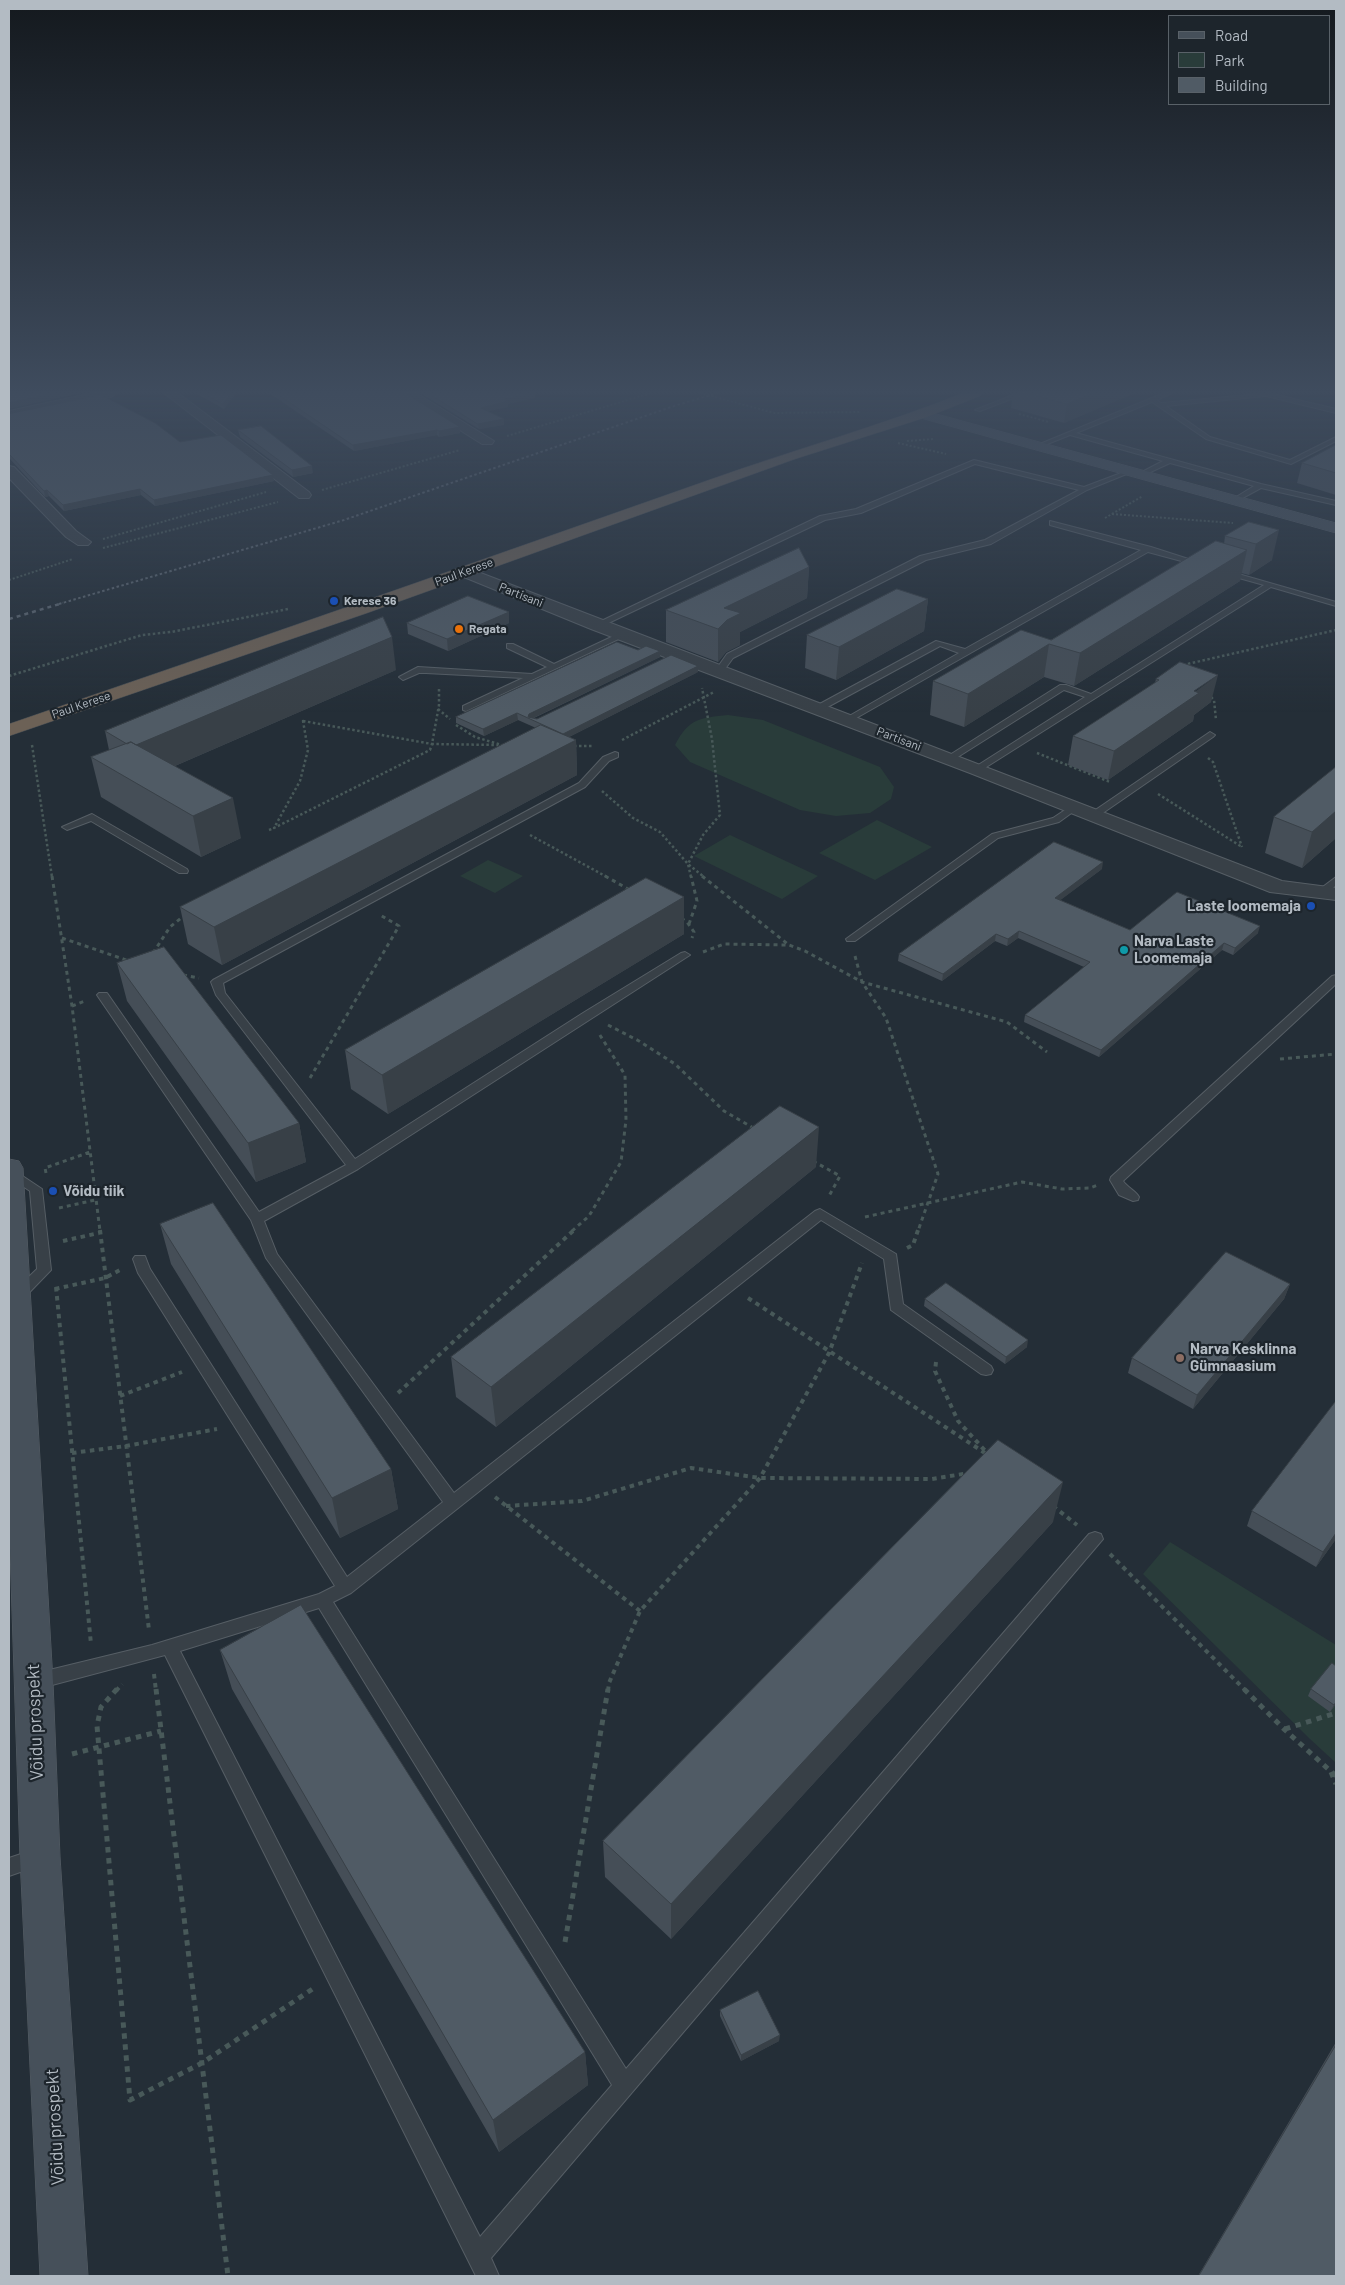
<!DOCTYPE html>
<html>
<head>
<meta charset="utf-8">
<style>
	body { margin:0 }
	#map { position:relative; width:1345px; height:2285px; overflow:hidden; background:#242e37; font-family:Barlow,sans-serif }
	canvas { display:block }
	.frame { position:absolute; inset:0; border:10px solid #b3bbc3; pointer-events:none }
	.legend { position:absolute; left:1168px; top:15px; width:162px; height:90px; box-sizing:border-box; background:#1d252c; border:1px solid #596168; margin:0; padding:6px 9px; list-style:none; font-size:15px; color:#b3bbc3 }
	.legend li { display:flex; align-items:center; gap:10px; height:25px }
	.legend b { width:25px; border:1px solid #596168 }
</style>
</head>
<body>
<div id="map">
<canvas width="1345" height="2285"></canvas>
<div class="frame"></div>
<ul class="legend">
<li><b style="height:6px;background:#46505a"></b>Road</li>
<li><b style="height:14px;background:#293c3a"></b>Park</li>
<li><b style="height:14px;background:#505b65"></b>Building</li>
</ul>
</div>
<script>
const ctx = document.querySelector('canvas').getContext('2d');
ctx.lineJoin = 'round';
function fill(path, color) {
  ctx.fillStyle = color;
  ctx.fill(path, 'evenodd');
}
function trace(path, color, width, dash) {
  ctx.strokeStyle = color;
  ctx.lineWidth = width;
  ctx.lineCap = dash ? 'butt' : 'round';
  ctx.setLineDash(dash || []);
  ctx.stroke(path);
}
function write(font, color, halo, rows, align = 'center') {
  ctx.font = font + ' Barlow,sans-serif';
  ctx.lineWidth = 4.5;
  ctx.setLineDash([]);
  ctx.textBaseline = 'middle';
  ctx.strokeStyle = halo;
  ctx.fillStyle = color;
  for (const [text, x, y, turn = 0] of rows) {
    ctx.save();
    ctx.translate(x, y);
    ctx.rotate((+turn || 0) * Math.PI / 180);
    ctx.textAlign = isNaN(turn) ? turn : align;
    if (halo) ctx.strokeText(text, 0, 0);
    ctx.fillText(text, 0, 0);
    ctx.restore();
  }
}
fill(new Path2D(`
	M728,715l35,5 117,47 14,20 -3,12 -21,14 -34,3 -36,-6 -110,-48 -15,-17c14,-27 25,-27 53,-30z
	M877,820l55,27 -57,33 -56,-27z
	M730,835l88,41 -36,23 -88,-43z
	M488,860l35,16 -28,17 -35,-17z
	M1170,1542l166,103v118l-26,-24 -167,-165z`), '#293c3a');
const lane = new Path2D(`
	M1018,393h9l-47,18 -5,-1z
	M1164,393h8l-15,7 4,3 108,-10 67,16v4l-70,-17 -100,10 44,31 80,23 46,-23v4l-45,23 -85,-25 -54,-37 -76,31 185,51 75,17v4l-75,-17 -24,13h-4v-2l21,-13 -84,-23 -26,12h-4v-2l23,-12 -93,-26 -30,12 -5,-1z
	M974,460l110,27 45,-17 5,1 -47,19 -96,54 -65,16 -193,98 -11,15 -7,-2 12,-17 193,-98 65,-16 94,-50 -104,-26 -114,49 -36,7 -225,107 -7,-2 227,-109 36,-7z
	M1050,521l101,26 53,17 -4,2 -52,-14 -297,169 -7,-2 115,-66 -19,-7 -118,64h-6v-4l120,-65 29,8 176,-99 -91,-25z
	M1221,569l115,33v4l-65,-19 -291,184 -3,1 -5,-3 113,-72 -21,-7 -111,70 -3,1 -5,-3 115,-73h6l25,9 173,-109 -43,-12z
	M620,633l7,2 -161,76 -3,-1v-4l60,-28 -97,-5h-7l-16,7 -4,-3 19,-10 114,7 15,-7 -40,-19v-4h6l41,20z
	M1210,732l5,3 -2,2 -116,80h-6v-4z
	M615,752l3,1v4l-9,4 -24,26 -362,196 2,10 130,166 228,-146 98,-60 4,-1 5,3 -332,214 -94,52 13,33 177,239 361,-282 5,-2 76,45 7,50 88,62 2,4 -2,4 -5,1 -5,-1 -90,-64 -7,-51 -63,-39 -470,373 -18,9 293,467 463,-535 6,-2 6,2 2,5 -612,719 8,18h-23l-311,-621 -128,34 -6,-3 -3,-5 3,-5 6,-3 115,-28 167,-51 16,-8 -197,-313 -5,-14 2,-3h10l5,13 197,308 96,-75 -177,-244 -15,-38 -154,-225 2,-2h8l152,219 87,-47 -130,-170 -5,-13 2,-2 366,-197 24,-26zM319,1608l293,477 -132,152 -300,-586z
	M1074,804l3,1v4l-18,13 -61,16 -143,103h-8l-1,-2 146,-105 61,-16z
	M92,814l95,55 1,2 -1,2h-8l-88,-52 -24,9 -5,-3z
	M1336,877v8l-8,8h-8v-4z
	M1336,975v9l-213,197c5,7 13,10 16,16l-1,3 -5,1 -14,-6 -9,-15 1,-3 221,-201z
	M9,1167l33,22 9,81 -30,31 -7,14 -5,1v-17l2,-5 26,-25 -7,-78 -21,-14z
	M36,1849l7,3 2,6 -2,6 -34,12v-18z`);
const street = new Path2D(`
	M93,393h24l-6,4 -102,22v-8z
	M164,393h14l131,99 2,3 -2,3h-10z
	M401,393h15l78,48 -2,3h-10z
	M9,466l5,1 62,64 15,11 -3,3h-10l-12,-8 -57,-59z
	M465,567l817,314 54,7v12l-66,-8 -300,-119 -379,-144 -132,-54 -2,-3 2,-3z`);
const secondary = new Path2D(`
	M922,410l414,113v10l-419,-116 -2,-3 2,-3z
	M9,1159l10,2 4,7 30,514 7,175 28,419h-48l-20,-419 -11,-339z`);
const highway = new Path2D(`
	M963,393h19l-2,3 -53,21 -132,42 -428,154 -358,123v-12c234,-80 467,-162 700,-244 84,-30 171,-54 254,-87z`);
trace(lane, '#565e65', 2);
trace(street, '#565e65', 2);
trace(secondary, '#565e65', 1);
trace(highway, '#434b52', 1);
trace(new Path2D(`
	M700,393l74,20 87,-1
	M1019,414l30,8
	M507,436l144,-43
	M907,441l27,-2
	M898,443l48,11
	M322,490l138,-40
	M1112,514l121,9
	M1105,518l38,-22
	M103,539l163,-47
	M103,548l175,-46
	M9,580l64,-21`), '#485959', 2, [2, 2]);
trace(new Path2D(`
	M1183,665l153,-35
	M9,676l133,-41 29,-3 117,-23
	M439,689v16l-7,39 66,1
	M1211,697l3,3 2,20
	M438,709l12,10
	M303,721l129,23 -2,6 -156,78 26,-47 8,-31z
	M456,725l19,12 30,9
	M622,740l92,-48
	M32,745l20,132
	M574,746h19
	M1037,753l73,29
	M1208,758l5,4 29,85
	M602,791l31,27 27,14 28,32 16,13
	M1158,794l84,53
	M269,830l5,-2
	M530,835l77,42
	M691,877l-3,-13 15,-29 17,-20 -8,-76 -10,-51`), '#485959', 2.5, [2.5, 2.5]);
trace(new Path2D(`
	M52,876l20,130 28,225
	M605,876l25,14
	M702,876l87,69
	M681,918l6,4 7,10 -2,6
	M689,924l8,-23 -6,-25
	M62,938l67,23
	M703,952l21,-8 65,1 16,6 57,31 145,40 40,30
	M153,953l17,-26 15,-12
	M855,956l7,26 24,36 52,156 -20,57
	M183,975l16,3
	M72,1006l13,-5
	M608,1025l31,16 36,23 49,47 31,18
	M1280,1059l56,-5
	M310,1078l89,-152 -19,-11
	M813,1161l27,15 -11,20
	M46,1173l-1,-5 45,-16
	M59,1208l36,-8
	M865,1217l157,-35 40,7 28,-1 8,-3
	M572,1231l17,-15 32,-54 5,-42 -1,-45 -27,-43`), '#485959', 3, [4, 4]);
trace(new Path2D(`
	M100,1230l49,400
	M63,1241l36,-8
	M907,1248l6,-3 5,-15
	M56,1287l35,357
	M55,1289l50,-11 15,-8
	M748,1298l237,155
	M936,1362l-1,9 23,50 31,34
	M398,1393l176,-163
	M120,1396l62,-24
	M72,1453l54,-7 91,-17
	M495,1497l145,114
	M506,1506l76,-5 109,-33 69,10 172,1 37,-6
	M1053,1506l24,19
	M1110,1554l136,137
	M154,1674l2,17
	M116,1691l6,-7
	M608,1691l1,-8 31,-72 120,-133 69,-125 33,-90`), '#485959', 4, [4.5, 4.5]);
trace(new Path2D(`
	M117,1689l-16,18 -4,19 33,374 72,-37 112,-75
	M156,1689l72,587
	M1244,1689l41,41 51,46
	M1285,1729l51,-16
	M72,1754l89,-23
	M1331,1772l5,12
	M565,1942l43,-253`), '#485959', 5, [5.5, 5.5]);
fill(lane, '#384047');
fill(street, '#384047');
fill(secondary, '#46505a');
fill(highway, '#6c6156');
trace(new Path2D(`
	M59,604l285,-84 333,-115 41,-12`), '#5a646e', 2, [2.5, 2.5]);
trace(new Path2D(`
	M9,619l54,-16`), '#5a646e', 2.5, [4, 4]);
fill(new Path2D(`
	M195,393h41l-12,16z
	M269,393h136l55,40 -21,4 -2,-2 -83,16z
	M420,393h115v5l-27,6v3l-20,4 16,8v6l-25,4z
	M1013,393h122l-71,30 -53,-15z
	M9,414l171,28 94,39 -119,25 -14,-11 -77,16 -15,-15 -4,1 -36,-39z
	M238,430l75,43 -20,4 -53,-40z
	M1336,445v50l-39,-12 5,-20z
	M1249,522l23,38 -23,15 -8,-2 -1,8 -166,105 -30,-9 -80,50 -34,-12 3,-34 118,-41 173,-96 1,-8z
	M809,567l-2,31 -67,34v13l-14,7 -8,10 -52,-20v-32z
	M928,599l-4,32 -88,49 -31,-12 2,-33z
	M509,612v11l-61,28 -40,-17 -1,-11z
	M638,650l22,1v6l-126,61 3,1 161,-47 -129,65 7,3 1,35 -355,190 -34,-21 -8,-37 356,-179 -18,-8 -34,16 -28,-13v-6z
	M396,670l-221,96 66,72 -40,19 -100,-60 -10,-40 18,-7 -4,-19z
	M1156,679l55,23 -17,13 -1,6 -85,59 -40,-15 5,-29 82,-53z
	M1336,767v71l-34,30 -37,-15 9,-36z
	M1102,869l-42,31 70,30 128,3 -25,22 -11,-5 -123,107 -75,-35 1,-7 59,-48 -66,-29 -11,8 -12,-5 -53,40 -44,-20 1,-7z
	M684,897v37l-296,180 -37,-25 -6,-39z
	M117,963l182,160 7,39 -50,20 -129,-181z
	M816,1167l-320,260 -40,-30 -5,-40z
	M160,1224l231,245 7,40 -58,29 -169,-274z
	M1290,1284l-6,15 -91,110 -65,-36 4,-15z
	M925,1299l102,48 -22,17 -81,-58z
	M1336,1401v138l-20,28 -69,-41 5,-15z
	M1053,1522l-382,417 -66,-62 -2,-36z
	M220,1650l365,402 3,33 -89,67 -267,-463z
	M1311,1689l25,15 -6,8 -22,-16z
	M720,2010l59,31 -38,20 -21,-45z
	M1336,2042v234h-138z`), '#454e57');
fill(new Path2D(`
	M55,393h26l-72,16v-6z
	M231,393h5l-12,16 -1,-5z
	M535,393v5l-27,6v3l-27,6v-5l23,-9z
	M1093,393h42l-71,30 3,-19z
	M504,419v6l-25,4 -1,-5z
	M460,427v6l-21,4v-6z
	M437,430v5l-83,16 -1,-6z
	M312,466l1,7 -20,4 -1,-7z
	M273,475l1,6 -119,25 -1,-6z
	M140,489l1,6 -77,16 -1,-6z
	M47,490l2,6 -4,1 -1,-6z
	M1279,530l-7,30 -23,15 7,-31z
	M1247,550l-7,31 -166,105 6,-33z
	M809,567l-2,31 -67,34v13l-14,7 -8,10v-33l6,-21z
	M928,599l-4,32 -88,49 3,-33z
	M509,612v11l-61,28 -1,-12z
	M392,637l4,33 -256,111 -8,-35z
	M1049,644l-5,33 -80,50 4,-33z
	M660,651v6l-129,62 -3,-1 1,-4z
	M698,666v6l-135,68v-6z
	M1218,675l-7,27 -17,13 -1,6 -85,59 6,-29z
	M517,713l1,7 -34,16 -1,-7z
	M576,740l1,35 -355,190 -8,-38z
	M233,798l8,40 -40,19 -8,-41z
	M1336,811v27l-34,30 10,-36z
	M1103,862l-1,7 -48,36 1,-7z
	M684,897v37l-296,180 -6,-39z
	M1260,926l-2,7 -25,22 2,-7z
	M1019,931l-1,7 -11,8 1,-7z
	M996,934l-1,7 -53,40 1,-7z
	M1224,943l-2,7 -123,107 2,-7z
	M299,1123l7,39 -50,20 -8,-39z
	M819,1127l-3,40 -320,260 -5,-40z
	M1290,1284l-6,15 -91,110 4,-14z
	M1028,1340l-1,7 -22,17 1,-7z
	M391,1469l7,40 -58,29 -8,-40z
	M1063,1482l-10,40 -382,417v-35z
	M1336,1533v6l-20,28 7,-15z
	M1336,1702v2l-6,8 4,-7z
	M780,2035l-1,6 -38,20v-6z
	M585,2052l3,33 -89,67 -6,-32z`), '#384047');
const building = new Path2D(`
	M9,393h46l-46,10z
	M203,393h28l-8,11z
	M276,393h129l55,34 -21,4 -2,-1 -84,15z
	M428,393h107l-31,6 4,2 -27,7 23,11 -26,5z
	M1027,393h66l-26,11z
	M101,395l54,28 25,19 41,-7 52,40 -119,25 -14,-11 -77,16 -16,-15 -3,1 -35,-37v-40z
	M261,426l51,40 -20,4 -54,-40z
	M1336,445v28l-34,-10z
	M1249,522l30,8 -23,14 -31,-8z
	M1216,541l31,9 -167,103 -31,-9 -81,50 -35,-13 88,-51 30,10z
	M799,548l10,19 -85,41 17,5 -14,7 -9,9 -52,-19z
	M897,589l31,10 -89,48 -32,-12z
	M468,596l41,16 -62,27 -40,-16z
	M383,617l9,20 -256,108 -5,-3 -4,2 -22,-13z
	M617,642l21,8 8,-4 14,5 -131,63 -1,3 9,2 134,-64 27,11 -135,68 -46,-21 -34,16 -27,-12z
	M1180,662l38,13 -24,16 5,2 -85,58 -41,-15 86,-56 -3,-1z
	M541,725l35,15 -362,187 -34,-20z
	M131,742l102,56 -40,18 -102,-59z
	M1336,767v44l-24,21 -38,-15z
	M1054,842l49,20 -48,36 75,32 47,-38 83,34 -25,22 -11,-5 -123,107 -76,-35 65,-53 -71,-31 -11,8 -12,-5 -53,40 -44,-20z
	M646,878l38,19 -302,178 -37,-25z
	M164,947l135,176 -51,20 -131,-180z
	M780,1106l39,21 -328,260 -40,-30z
	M213,1203l178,266 -59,29 -172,-274z
	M1226,1252l64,32 -93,111 -65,-37z
	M946,1283l82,57 -22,17 -81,-58z
	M1336,1401v132l-13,19 -71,-41z
	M998,1440l65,42 -392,422 -68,-63z
	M301,1605l284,447 -92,68 -273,-470z
	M1332,1663l4,3v36l-2,3 -23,-16z
	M758,1991l22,44 -39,20 -21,-45z
	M1336,2045v231h-137z`);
fill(building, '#505b65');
trace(building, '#384047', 1);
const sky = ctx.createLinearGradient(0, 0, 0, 713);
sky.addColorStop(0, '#14191e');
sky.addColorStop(0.55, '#3f4c5e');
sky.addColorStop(1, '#3f4c5e00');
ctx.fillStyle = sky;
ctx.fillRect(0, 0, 1345, 713);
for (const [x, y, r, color] of [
	[334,601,5,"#1a4fb4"],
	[459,629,5,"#e8710a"],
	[1311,906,5,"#1a4fb4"],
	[1124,950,5,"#0f9aa8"],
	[53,1191,5,"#1a4fb4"],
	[1180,1358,5,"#8d6e63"]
]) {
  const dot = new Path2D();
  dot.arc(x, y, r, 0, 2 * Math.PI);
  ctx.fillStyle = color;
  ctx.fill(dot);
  trace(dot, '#1d252c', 2);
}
write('12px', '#b3bbc3', '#1d252c', [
	["Paul Kerese",464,572,-20],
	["Partisani",521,595,22],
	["Paul Kerese",81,705,-19],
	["Partisani",899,739,21]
]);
write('bold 12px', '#b3bbc3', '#1d252c', [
	["Kerese 36",344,601],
	["Regata",469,629]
], 'left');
write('bold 15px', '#b3bbc3', '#1d252c', [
	["Laste loomemaja",1301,906,"right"],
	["Narva Laste",1134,941],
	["Loomemaja",1134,958],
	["Võidu tiik",63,1191],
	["Narva Kesklinna",1190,1349],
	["Gümnaasium",1190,1366]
], 'left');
write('18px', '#b3bbc3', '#1d252c', [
	["Võidu prospekt",35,1722,-92],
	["Võidu prospekt",55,2127,-93]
]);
</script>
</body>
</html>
